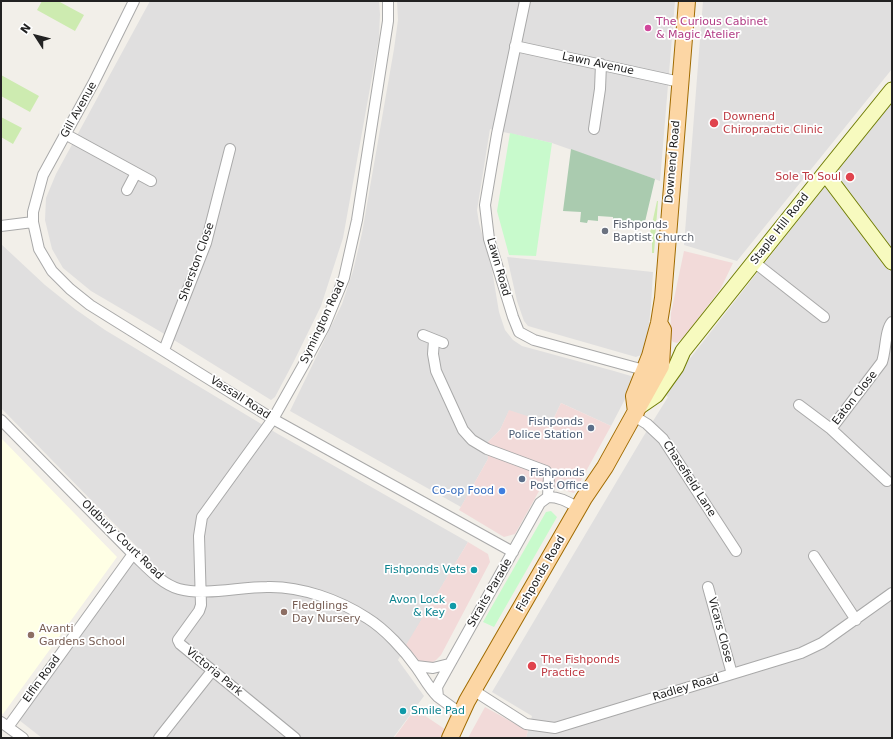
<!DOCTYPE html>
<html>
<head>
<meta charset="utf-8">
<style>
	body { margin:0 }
	#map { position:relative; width:893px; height:739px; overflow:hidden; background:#f2efe9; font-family:"DejaVu Sans",sans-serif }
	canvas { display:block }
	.frame { position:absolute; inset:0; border:2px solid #222; pointer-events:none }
	.north { position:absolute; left:16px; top:16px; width:40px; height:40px; -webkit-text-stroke:3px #fff; paint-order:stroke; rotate:306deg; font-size:11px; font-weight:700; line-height:16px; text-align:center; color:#222 }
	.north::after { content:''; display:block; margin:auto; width:14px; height:18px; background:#222; clip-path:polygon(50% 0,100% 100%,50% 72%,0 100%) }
</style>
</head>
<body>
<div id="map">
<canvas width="893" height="739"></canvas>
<div class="frame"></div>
<div class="north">N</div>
</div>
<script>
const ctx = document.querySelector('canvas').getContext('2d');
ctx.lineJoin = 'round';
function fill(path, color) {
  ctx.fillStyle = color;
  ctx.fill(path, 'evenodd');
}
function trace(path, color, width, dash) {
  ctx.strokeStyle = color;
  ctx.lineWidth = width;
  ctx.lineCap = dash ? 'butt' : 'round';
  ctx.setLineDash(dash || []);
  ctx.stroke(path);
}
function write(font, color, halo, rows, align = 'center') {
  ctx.font = font + ' "DejaVu Sans",sans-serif';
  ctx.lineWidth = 3.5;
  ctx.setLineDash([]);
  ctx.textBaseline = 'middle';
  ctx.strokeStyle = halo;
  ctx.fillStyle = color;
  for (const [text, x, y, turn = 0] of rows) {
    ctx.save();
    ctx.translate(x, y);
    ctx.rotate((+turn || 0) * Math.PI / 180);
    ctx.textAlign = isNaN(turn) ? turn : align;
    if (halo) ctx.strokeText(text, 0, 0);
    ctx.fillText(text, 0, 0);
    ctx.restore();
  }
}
fill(new Path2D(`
	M150,1h229l1,13 -1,24 -36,200 -22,68 -27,55 -19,36 -4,3 -110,-68 -70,-41 -28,-23 -11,-19 -7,-29 1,-22 10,-24z
	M397,1h278l-15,180 -108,-38 -62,-14 -13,81 2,13 13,47 7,42 6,18 8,10 9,6 92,25 17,5 4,4 -24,46 -50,-23 -10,21 -42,-13 -9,19 -13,13 1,16 -27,48 -171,-96 52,-107 11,-33 9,-38 32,-184 4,-29z
	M703,1h189v68l-155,192 -53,-16z
	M892,103v152l-62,-82z
	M828,182l19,23 45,65v468h-366l6,-22 -40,-24 151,-255 25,-40 -5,-4z
	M1,244l44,41 30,24 30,21 173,104 190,108 -70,118 26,36 -31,42h-351l-23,-18 122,-169 -140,-143z
	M507,257l146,15 -2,34 -4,36 -3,10 -3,3 -5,2 -108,-31 -4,-5 -7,-20z`), '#e0dfdf');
fill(new Path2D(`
	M684,251l49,12 -12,25 -34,46 -10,9 -4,-1 -3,-5 1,-24z
	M561,403l50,23 -37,67 -31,-9 -28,50 -11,3 -45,-27 29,-51 -1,-16 13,-13 9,-20 42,14z
	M468,542l20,12 2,8 -49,93 -5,5 -6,4 -9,-1 -15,-18z
	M485,707l43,24 -2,7h-58z
	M415,709l43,29h-64z`), '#f2dad9');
fill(new Path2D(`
	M1,438l116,119 -114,157 -2,-1z`), '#ffffe5');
fill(new Path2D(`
	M42,1h16l26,14 -9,16 -38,-21z
	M1,75l38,21 -9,16 -29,-16z
	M1,117l21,11 -9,16 -12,-7z
	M657,201h1l-4,52h-2v-16l-2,-4z`), '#cdebb0');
fill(new Path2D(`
	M571,149l84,30 -11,47 -31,-4v-5l-15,-1v5l-10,-1 -1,3 -7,-1 1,-10 -18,-1z`), '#aacbaf');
fill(new Path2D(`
	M510,133l42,10 -16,113 -27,-1 -12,-44z
	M551,511l6,6 -63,110 -11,-5 63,-110z`), '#c8facc');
const minor = new Path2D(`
	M134,1l-40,81 -51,93 -10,37v10l6,27 13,22 18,18 20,16 183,114 240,133
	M525,1l-28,133 -12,71 4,34 24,78 6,15 15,8 110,30
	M515,46l165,36
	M594,129l6,-40 1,-25
	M65,134l86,47
	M127,190l9,-17
	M1,226l32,-4
	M754,262l70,55
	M423,335l20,8
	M434,340l-1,14 3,17 27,59 9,10 15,9 59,22 3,4 -1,22
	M164,350l42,-107 24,-94
	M799,405l32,24 56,52
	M634,416l13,8 16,15 73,112
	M1,420l132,134c13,12 28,30 46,35 26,7 60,-2 88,-2 34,-1 72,13 100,31 18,11 38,33 50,50 7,10 12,20 21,29
	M831,429l51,-67c4,-12 3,-32 10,-40
	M814,556l42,64
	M708,587l24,87
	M416,666l17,2 16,-4
	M473,690l53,34 29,4 246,-75 21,-10 70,-50
	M460,713l-22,-16 -1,-10 103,-184 8,-6c12,0 20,5 31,11
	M1,722l22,16
	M8,727l125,-173
	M159,738l53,-67
	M295,738l-115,-94 -2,-4 21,-29 2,-6 -2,-69 3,-19 71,-98 31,-55 20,-37 20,-49 13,-58 31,-199v-20`);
const secondary = new Path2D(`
	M825,173l67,89
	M640,406l16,-11 20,-28 7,-16 142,-178 67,-83`);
const primary = new Path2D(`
	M636,412l-2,-16 16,-40 9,-33 4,-25 24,-297
	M450,738l17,-37 117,-203 21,-31 56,-101 2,-36 -4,-7`);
trace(minor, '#a9a9a9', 12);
trace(secondary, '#707d05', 17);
trace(primary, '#a06b00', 18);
trace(minor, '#fff', 10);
trace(secondary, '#f7fabf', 15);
trace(primary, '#fcd6a4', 16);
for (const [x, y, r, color] of [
	[648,28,4,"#d1479c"],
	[714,123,5,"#e0444e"],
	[850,177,5,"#e0444e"],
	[605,231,4,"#6b7280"],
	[591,428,4,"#5c6f8a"],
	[522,479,4,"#5c6f8a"],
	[502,491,4,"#3f7fe0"],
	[474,570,4,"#0f9aa8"],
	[453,606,4,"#0f9aa8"],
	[284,612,4,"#8d6e63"],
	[31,635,4,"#8d6e63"],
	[532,666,5,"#e0444e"],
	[403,711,4,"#0f9aa8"]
]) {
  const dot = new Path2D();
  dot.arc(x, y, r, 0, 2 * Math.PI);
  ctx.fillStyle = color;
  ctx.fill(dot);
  trace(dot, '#fff', 1.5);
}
write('11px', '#b23c85', '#fff', [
	["The Curious Cabinet",656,22],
	["& Magic Atelier",656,35]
], 'left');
write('11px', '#222', '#fff', [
	["Lawn Avenue",598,64,12],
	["Gill Avenue",79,110,-61],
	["Downend Road",673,162,-85],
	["Staple Hill Road",780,229,-52],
	["Sherston Close",197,262,-70],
	["Lawn Road",498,267,74],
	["Symington Road",323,322,-65],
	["Vassall Road",240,398,33],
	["Eaton Close",855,398,-52],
	["Chasefield Lane",689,479,57],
	["Oldbury Court Road",122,540,44],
	["Fishponds Road",541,574,-60],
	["Straits Parade",490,593,-60],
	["Vicars Close",720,630,75],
	["Victoria Park",214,672,39],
	["Elfin Road",42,679,-54],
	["Radley Road",686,688,-17]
]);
write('11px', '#be3a42', '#fff', [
	["Downend",723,117],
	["Chiropractic Clinic",723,130],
	["Sole To Soul",841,177,"right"],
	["The Fishponds",541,660],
	["Practice",541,673]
], 'left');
write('11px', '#5b616d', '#fff', [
	["Fishponds",613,225],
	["Baptist Church",613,238]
], 'left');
write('11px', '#4e5e75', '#fff', [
	["Fishponds",583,422],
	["Police Station",583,435],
	["Fishponds",530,473,"left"],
	["Post Office",530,486,"left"]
], 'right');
write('11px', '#366cbe', '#fff', [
	["Co-op Food",494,491]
], 'right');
write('11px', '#0d838f', '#fff', [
	["Fishponds Vets",466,570],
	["Avon Lock",445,600],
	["& Key",445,613],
	["Smile Pad",411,711,"left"]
], 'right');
write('11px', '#785e54', '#fff', [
	["Fledglings",292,606],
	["Day Nursery",292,619],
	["Avanti",39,629],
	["Gardens School",39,642]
], 'left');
</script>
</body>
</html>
